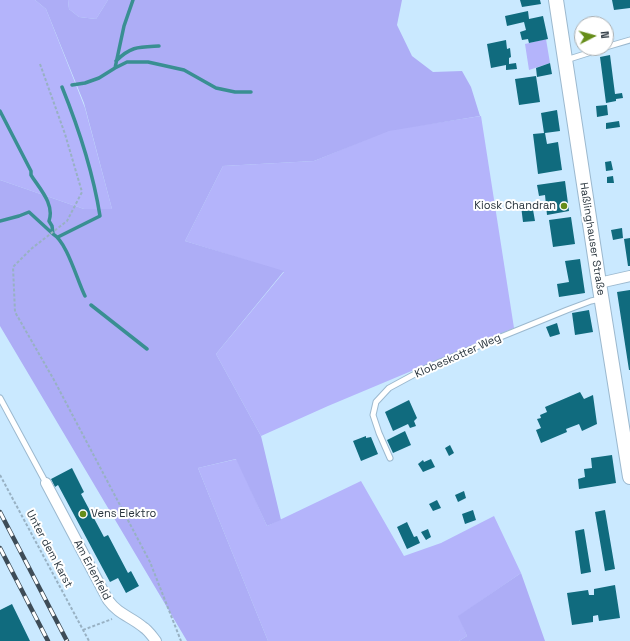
<!DOCTYPE html>
<html>
<head>
<meta charset="utf-8">
<style>
	body { margin:0 }
	#map { position:relative; width:630px; height:641px; overflow:hidden; background:#cae9ff; font-family:"Space Grotesk",sans-serif }
	canvas { display:block }
	.north { position:absolute; left:574px; top:16px; width:40px; height:40px; box-sizing:border-box; background:#fff; border:1px solid #a9aeb1; border-radius:50%; rotate:84deg; font-size:11px; font-weight:700; line-height:16px; text-align:center; color:#28343d }
	.north::after { content:''; display:block; margin:auto; width:14px; height:18px; background:#668d1a; clip-path:polygon(50% 0,100% 100%,50% 72%,0 100%) }
</style>
</head>
<body>
<div id="map">
<canvas width="630" height="641"></canvas>
<div class="north">N</div>
</div>
<script>
const ctx = document.querySelector('canvas').getContext('2d');
ctx.lineJoin = 'round';
function fill(path, color) {
  ctx.fillStyle = color;
  ctx.fill(path, 'evenodd');
}
function trace(path, color, width, dash) {
  ctx.strokeStyle = color;
  ctx.lineWidth = width;
  ctx.lineCap = dash ? 'butt' : 'round';
  ctx.setLineDash(dash || []);
  ctx.stroke(path);
}
function write(font, color, halo, rows, align = 'center') {
  ctx.font = font + ' "Space Grotesk",sans-serif';
  ctx.lineWidth = 4;
  ctx.setLineDash([]);
  ctx.textBaseline = 'middle';
  ctx.strokeStyle = halo;
  ctx.fillStyle = color;
  for (const [text, x, y, turn = 0] of rows) {
    ctx.save();
    ctx.translate(x, y);
    ctx.rotate((+turn || 0) * Math.PI / 180);
    ctx.textAlign = isNaN(turn) ? turn : align;
    if (halo) ctx.strokeText(text, 0, 0);
    ctx.fillText(text, 0, 0);
    ctx.restore();
  }
}
fill(new Path2D(`
	M0,0h35l11,9 39,99 27,101h-28l-84,-29z
	M68,0h40l-12,19 -17,-2 -10,-8z
	M546,39l4,24 -21,7 -4,-26z
	M481,116l33,212 -186,78 -67,30 -45,-82 68,-82 -99,-31 38,-75 91,-5 75,-31z
	M237,459l30,67 94,-45 43,75 37,-13 53,-27 27,57 -62,43 8,20 -8,5h-191l-70,-173z`), '#b4b4fb');
fill(new Path2D(`
	M35,0h33l1,9 10,8 17,2 12,-19h294l-5,25 15,31 21,16 29,-1 9,16 9,29 -91,15 -75,30 -91,5 -38,75 99,30 -68,83 45,82 20,84 -14,6 -31,-67 -38,9 70,173h-81l-187,-315v-146l84,29h28l-28,-106 -38,-94z
	M521,573l24,68h-86l8,-5 -9,-20z`), '#adadf6');
trace(new Path2D(`
	M116,61c15,-15 23,-14 43,-15
	M115,68l9,-42 9,-26
	M72,85l13,-2 14,-5 16,-10 12,-6h21l36,8 32,18 19,4h16
	M0,111l31,60v4c8,13 24,29 18,46l3,5 1,8c14,8 24,46 32,62
	M0,221l19,-5 10,-4 24,22
	M58,237l42,-21c-7,-44 -21,-87 -38,-129
	M91,305l56,44`), '#398f92', 3.5);
fill(new Path2D(`
	M520,0h20l1,4 -19,3z
	M612,0h18v8l-16,2z
	M528,11l1,8 14,-3 5,23 -19,4 -1,-4 -6,1 -2,-8 6,-2 -2,-8 -17,4 -2,-10z
	M506,40l1,9 3,-1 1,9 -2,1v6l7,-1 1,6 -11,1v-5l-15,3 -4,-24z
	M610,55l5,39 7,-1 1,5 -7,1v2l-10,2 -6,-46z
	M550,63l2,11 -15,3 -1,-9z
	M536,76l4,26 -21,3 -4,-26z
	M607,105l1,10 -11,2 -1,-11z
	M557,110l3,21 -15,2 2,11 11,-2 4,28 -24,4 -5,-40 11,-1 -3,-20z
	M619,121l1,6 -14,2v-6z
	M611,161l2,9 -7,1 -1,-9z
	M613,176l1,7h-7v-6z
	M565,181l4,30 -22,4 -2,-20 -6,1 -2,-11z
	M532,204l3,17 -12,1 -2,-16z
	M571,217l4,27 -22,3 -4,-27z
	M622,228l1,10 -10,2 -2,-10z
	M630,238v28h-2l-4,-27z
	M580,259l5,34 -26,4 -2,-13 12,-2 -4,-21z
	M630,290v80h-1l-12,-78z
	M589,310l4,22 -18,3 -3,-22z
	M557,323l3,11 -10,3 -4,-10z
	M580,392l4,7 9,-4 4,29 -15,7 -3,-7 -13,5 1,3 -26,11 -5,-13 5,-2 -4,-9 4,-1 -1,-3 7,-3 -2,-5z
	M409,400l8,18 -3,3 2,5 -6,2 -2,-4 -15,7 -8,-19z
	M405,431l6,14 -18,8 -6,-13z
	M366,436v2l5,-1 7,17 -17,7 -8,-20z
	M450,445l4,8 -5,3 -4,-8z
	M612,455l4,28 -37,6 -1,-10 7,-2 -1,-8 8,-1 -1,-10z
	M431,459l4,8 -12,5 -5,-8 5,-4 1,2z
	M72,468l12,24 -3,2 23,43 4,-2 20,38 3,-2 8,15 -13,7 -8,-15 -8,4 -52,-97 -3,2 -4,-8z
	M464,491l2,7 -8,4 -3,-7z
	M437,500l4,8 -8,3 -4,-7z
	M473,510l3,10 -11,4 -3,-10z
	M605,510l10,59 -10,2 -10,-59z
	M407,522l7,15 3,-1 3,7 -13,6 -10,-22z
	M428,529l3,8 -5,3 -5,-8z
	M584,529l7,43 -10,2 -6,-43z
	M615,585l5,33 -21,3 -1,-6 -5,1v6l-21,3 -5,-32 21,-3 1,5h5v-6z
	M12,604l18,37h-30v-31z`), '#106b7e');
const lane = new Path2D(`
	M606,47l24,-7
	M566,60l38,-12
	M0,398l46,85
	M390,458l-11,-25 -6,-18 3,-13 13,-14 37,-20 50,-21 91,-37 24,-9 9,-2`);
const street = new Path2D(`
	M599,283l31,-7
	M46,483l62,117c11,15 22,16 35,27 5,3 9,9 13,14`);
const secondary = new Path2D(`
	M556,0l43,283 31,194`);
trace(lane, '#9cb9cf', 7);
trace(street, '#9cb9cf', 12);
trace(secondary, '#9cb9cf', 16);
trace(new Path2D(`
	M40,64l25,70 17,58 -15,29 -36,28 -18,18 2,45 39,68 96,182 31,79
	M0,475l89,166
	M83,630l29,-11`), '#98b1c3', 2, [3, 2]);
trace(lane, '#fff', 5);
trace(street, '#fff', 10);
trace(secondary, '#fff', 14);
const rail = new Path2D(`
	M0,512l67,129
	M0,548l48,93`);
trace(rail, '#3e4c57', 4.5);
trace(rail, '#fff', 3, [9]);
for (const [x, y, r, color] of [
	[564,206,4,"#668d1a"],
	[83,514,4,"#668d1a"]
]) {
  const dot = new Path2D();
  dot.arc(x, y, r, 0, 2 * Math.PI);
  ctx.fillStyle = color;
  ctx.fill(dot);
  trace(dot, '#fff', 1.5);
}
write('11px', '#28343d', '#fff', [
	["Kiosk Chandran",556,206],
	["Vens Elektro",91,514,"left"]
], 'right');
write('11px', '#28343d', '#fff', [
	["Haßlinghauser Straße",592,239,81],
	["Klobeskotter Weg",458,356,-24],
	["Unter dem Karst",49,549,62],
	["Am Erlenfeld",92,570,62]
]);
</script>
</body>
</html>
